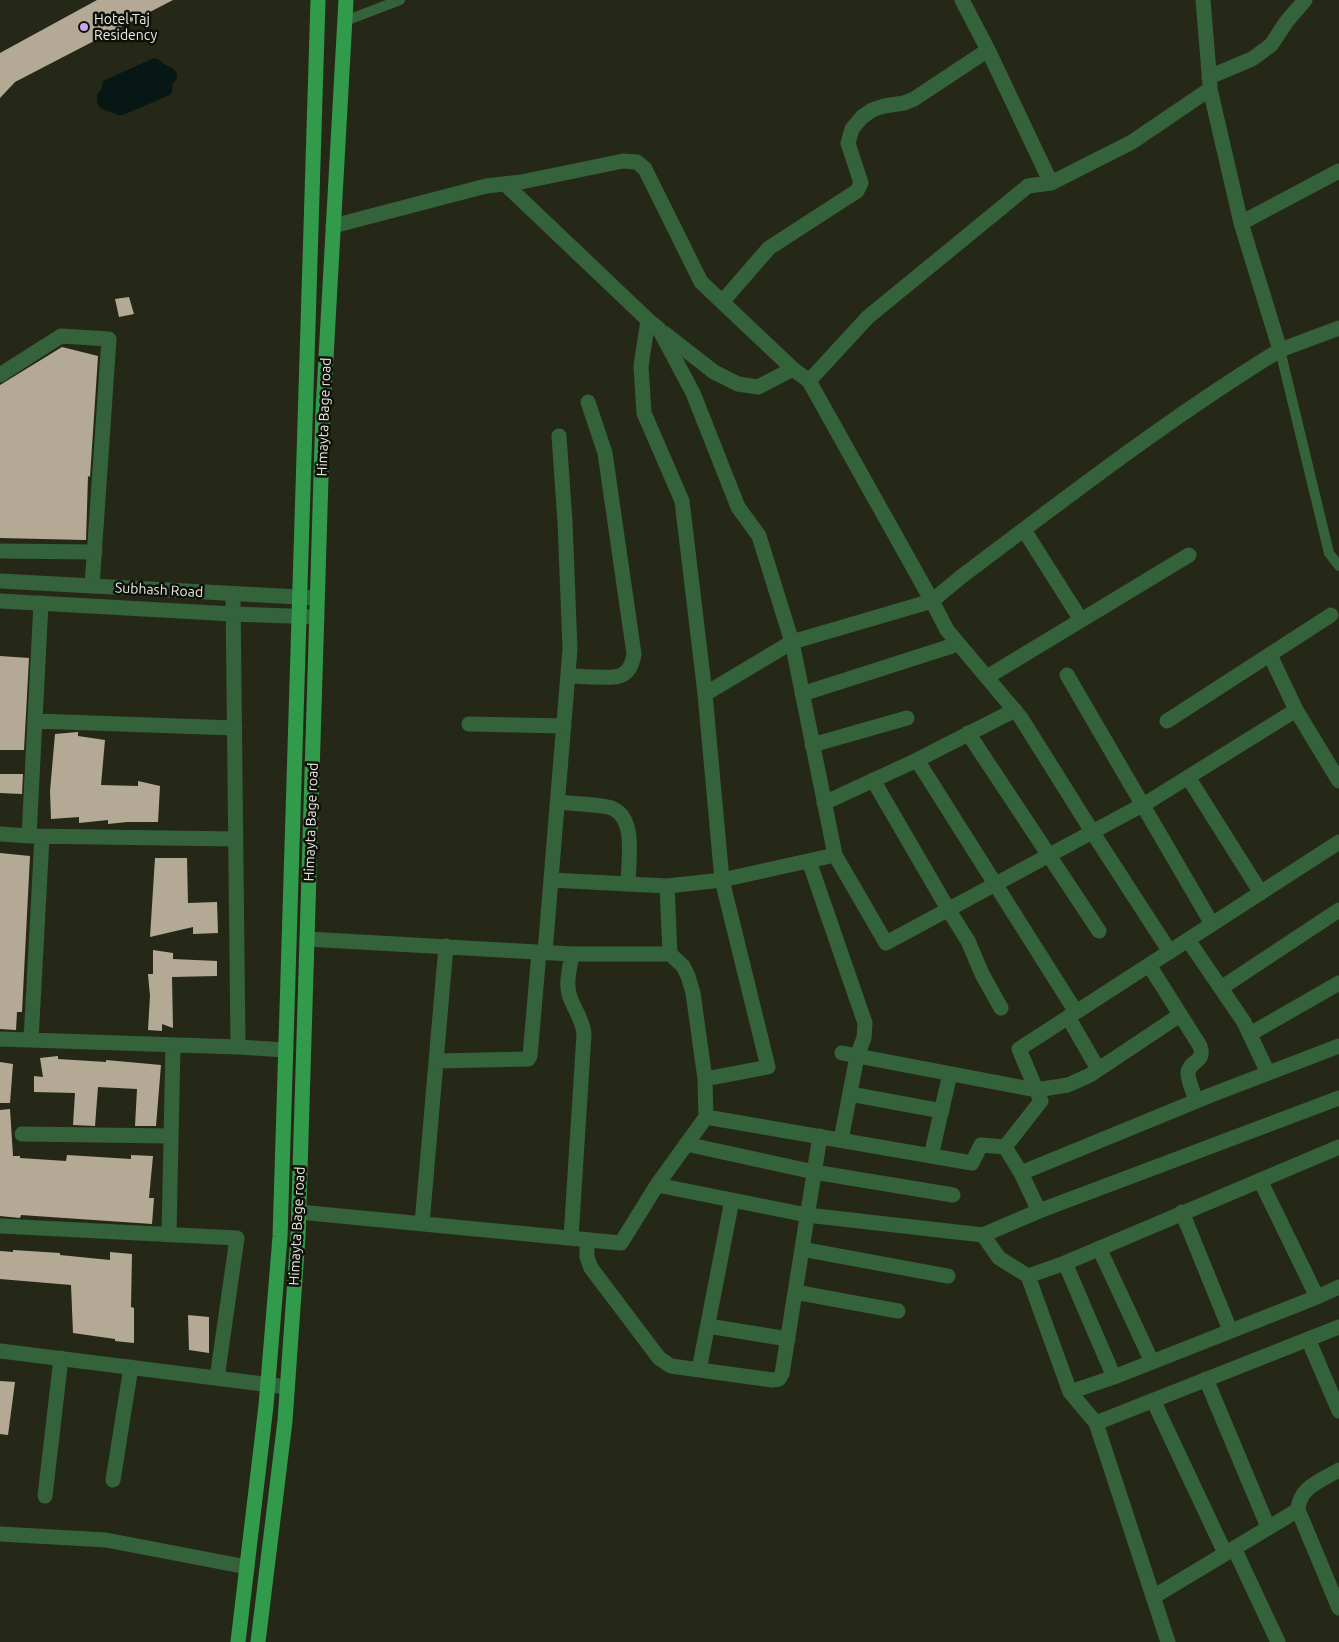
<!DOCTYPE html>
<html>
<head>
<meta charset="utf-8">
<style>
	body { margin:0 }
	canvas { display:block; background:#262817 }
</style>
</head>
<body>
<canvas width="1339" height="1642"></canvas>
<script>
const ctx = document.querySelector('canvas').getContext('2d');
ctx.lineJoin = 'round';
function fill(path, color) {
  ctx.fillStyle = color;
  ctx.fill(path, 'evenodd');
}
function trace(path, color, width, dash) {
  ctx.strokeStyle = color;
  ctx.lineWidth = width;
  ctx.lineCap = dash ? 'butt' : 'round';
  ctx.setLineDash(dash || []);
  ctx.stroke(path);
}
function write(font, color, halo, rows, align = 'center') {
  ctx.font = font + ' Ubuntu,sans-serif';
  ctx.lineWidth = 5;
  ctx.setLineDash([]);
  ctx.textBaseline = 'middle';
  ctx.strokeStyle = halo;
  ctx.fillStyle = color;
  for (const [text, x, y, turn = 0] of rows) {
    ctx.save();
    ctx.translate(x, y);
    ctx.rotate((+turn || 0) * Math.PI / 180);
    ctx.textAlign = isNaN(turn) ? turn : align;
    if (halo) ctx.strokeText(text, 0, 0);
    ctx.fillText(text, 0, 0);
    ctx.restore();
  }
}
fill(new Path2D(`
	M154,58c6,1 6,3 10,6 6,4 10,3 13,10v5l-4,4 -1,9 -2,3 -47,20c-6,1 -7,-1 -12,-3 -12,-3 -15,-5 -14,-18l4,-4 2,-9z`), '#061714');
fill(new Path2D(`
	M97,0h76l-158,82 -15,16v-45z
	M129,297l5,17 -15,3 -4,-18z
	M62,347l36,9 -8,121 -2,-1 -2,64 -86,-2v-153z
	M0,656l29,2 -5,92h-24z
	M78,732v4l27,4 -4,45 37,1v-5l22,5 -2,36h-31l-19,2v-4l-29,3v-6l-28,2 -1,-28 5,-57z
	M0,774h23l-1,20 -22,-1z
	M0,853l30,3 -8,156h-5l-1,18 -16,-1z
	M155,858h32l1,45 29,-1 1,31 -25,1v-7l-43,10z
	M153,950l20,3v6l44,2v15l-45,1 1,51 -11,-4v7l-14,-1 2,-34 -2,-22h5z
	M58,1056v3l48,3v-2l55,5 -5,61h-21l2,-37 -39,-2 -3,39 -22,-1 2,-32 -41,-1v-16l9,1 -3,-19z
	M0,1062l13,2 -3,39h-10z
	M10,1109l3,47h7v2l46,3 1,-6 64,4v-4l22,1 -4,42h5l-2,26 -131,-9 -1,3 -20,-2v-106z
	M13,1250l47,3v2l50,5v-8l22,2 -1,53 3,1v35l-19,-2v-2l-42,-6 -2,-48 -71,-6v-28l13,1z
	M188,1315l21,2v36l-20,-3z
	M0,1381l15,1 -7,53 -8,-1z`), '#b4a995');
trace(new Path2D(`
	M345,21l55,-21
	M1280,350l49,203 10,13`), '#34623b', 10);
trace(new Path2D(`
	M962,0l26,50 63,133
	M1203,0l7,85
	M1209,77l43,-18 19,-14 16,-24 18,-21
	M505,184l143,136 11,9 34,64 45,114 21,29 33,106 43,213
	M1241,223l98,-52
	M333,226l153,-40 35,-4 102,-21 14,1 8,7 56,113 92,87 16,12 123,220 15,29 74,88 72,115 77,119
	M722,302l47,-54 88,-57 4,-8 -13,-40 4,-14 10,-12 10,-7 12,-4 20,-3 10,-4 74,-49
	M648,320l-7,46 3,47 38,88 23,193
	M664,333l50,39 24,12 20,3 35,-18
	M1280,350c-111,68 -214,148 -318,226l-30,25 -140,41 -87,52 17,186 113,-25 51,88 262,-141 148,-92 43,71
	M0,375l61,-39 48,3 -17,247
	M809,381l59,-64 160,-131 23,-3 81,-41 78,-53 31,134 39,127 59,-22
	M1024,530l57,90
	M0,551l95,1
	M233,595l5,452
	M1270,655l26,55
	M1067,675l145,249
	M568,676c9,0 18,1 28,1 21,1 34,2 38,-23l-29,-201 -17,-51
	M987,677l202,-122
	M802,694l156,-50
	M35,721l200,7
	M1167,721l164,-106
	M469,724l95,2
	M968,733l131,198
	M812,745l95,-27
	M917,760l159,252
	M1188,777l73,116
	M873,780l75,129 20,32 14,33 19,34
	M558,802c16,2 34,2 50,5 30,7 20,54 20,77
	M824,803l93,-43 98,-50
	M0,834l29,2 207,3
	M29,836l12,-233
	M809,861l56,162 -1,15 -7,18 -16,84
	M551,880l116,6
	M307,939l265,15h98l-3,-68 55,-6 46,187 -63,12 1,38
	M1188,940l56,82 24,51
	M545,952l25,-303 -5,-127 -6,-86
	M670,954l13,12 5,10 5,17 12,86
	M1149,965l51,81c6,17 -11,14 -12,27 0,9 6,20 8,28
	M1221,988l118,-78
	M1068,1017l30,52
	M1250,1034l89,-51
	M0,1039l238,8 48,3
	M31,1040l11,-203
	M842,1053l194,37 32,-5 22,-10 90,-60
	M436,1061l92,-2 2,-3 9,-104
	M850,1094l92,17
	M22,1134l149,2
	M686,1144l128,28 139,23
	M1005,1147l36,-46 -22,-52 320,-207
	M931,1156l19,-82
	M1021,1173l18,38
	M1260,1180l57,117
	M657,1185l150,30 176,20 56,-24 300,-113
	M299,1212l322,31 36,-58 49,-68 266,46 9,-18 24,2 16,26 190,-78 128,-49
	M1182,1212l48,118
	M422,1224l24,-278
	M0,1226l237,12 -20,140
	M169,1234l4,-189
	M983,1235l16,23 29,18
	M571,1238l13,-204c-1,-14 -10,-25 -14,-37 -5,-13 0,-30 2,-43
	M587,1240v17l4,11 68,90 12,8 101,14 7,-1 3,-5 38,-238
	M1099,1248l53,114
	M802,1249l146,27
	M1065,1263l49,114
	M795,1292l103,19
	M708,1326l80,13
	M1308,1339l31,72
	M0,1351l287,36
	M699,1370l33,-170
	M1206,1379l62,148
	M1070,1392l44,-15 203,-80 22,-10
	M1153,1400l72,153
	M1096,1423l-26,-31 -42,-116 37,-13 274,-116
	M1339,1470c-17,10 -40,17 -41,40l41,98
	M113,1480l18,-113
	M45,1496l16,-138
	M0,1534l106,6 141,27
	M1234,1548l44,94
	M1153,1597l145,-87
	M1168,1642l-72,-219 243,-96`), '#34623b', 15);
trace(new Path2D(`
	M0,581l317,17
	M0,601l233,13 84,3`), '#34623b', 15);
trace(new Path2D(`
	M238,1642l28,-236 14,-169 38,-1237
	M258,1642l27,-221 13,-185 25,-825 23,-411`), '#329b4b', 15);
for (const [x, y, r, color] of [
	[84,27,5,"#c6a6f0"]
]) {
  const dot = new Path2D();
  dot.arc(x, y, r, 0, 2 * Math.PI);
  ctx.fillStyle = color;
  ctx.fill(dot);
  trace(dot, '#0f1009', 2);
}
write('14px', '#eaece1', '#0f1009', [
	["Hotel Taj",94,19],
	["Residency",94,35]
], 'left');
write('14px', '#eaece1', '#0f1009', [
	["Himayta Bage road",324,417,-88],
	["Subhash Road",159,590,3],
	["Himayta Bage road",311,822,-88],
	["Himayta Bage road",297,1226,-87]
]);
</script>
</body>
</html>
